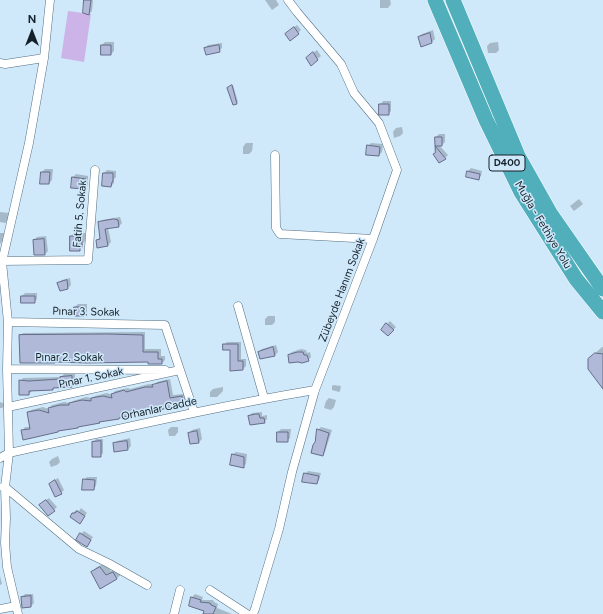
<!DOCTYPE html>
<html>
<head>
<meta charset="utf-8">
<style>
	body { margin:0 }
	#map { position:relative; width:603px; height:614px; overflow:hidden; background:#cfe8fa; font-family:Figtree,sans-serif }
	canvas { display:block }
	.north { position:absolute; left:12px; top:12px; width:40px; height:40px; -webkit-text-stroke:3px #cfe8fa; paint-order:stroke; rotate:0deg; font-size:11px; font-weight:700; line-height:16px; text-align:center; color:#152129 }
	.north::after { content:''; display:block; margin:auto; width:14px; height:18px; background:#152129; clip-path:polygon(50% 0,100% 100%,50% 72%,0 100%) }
</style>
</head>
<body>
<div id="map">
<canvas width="603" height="614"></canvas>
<div class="north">N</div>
</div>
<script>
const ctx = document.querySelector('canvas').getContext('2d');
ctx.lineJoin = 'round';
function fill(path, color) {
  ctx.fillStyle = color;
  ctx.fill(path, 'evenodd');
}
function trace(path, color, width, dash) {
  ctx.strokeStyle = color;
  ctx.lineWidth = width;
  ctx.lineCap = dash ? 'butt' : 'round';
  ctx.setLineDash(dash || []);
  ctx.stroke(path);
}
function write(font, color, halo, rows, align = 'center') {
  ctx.font = font + ' Figtree,sans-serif';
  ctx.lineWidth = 3;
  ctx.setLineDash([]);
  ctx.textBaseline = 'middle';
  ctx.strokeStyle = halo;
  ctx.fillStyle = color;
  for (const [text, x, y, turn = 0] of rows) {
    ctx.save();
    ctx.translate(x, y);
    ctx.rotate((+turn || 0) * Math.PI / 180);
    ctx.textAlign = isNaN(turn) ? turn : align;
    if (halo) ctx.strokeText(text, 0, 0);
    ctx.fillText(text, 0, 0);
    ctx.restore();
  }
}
fill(new Path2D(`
	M68,11l23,3 -7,48 -23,-4z`), '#cdb4e8');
fill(new Path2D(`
	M85,0h8l-1,11 -3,3z
	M265,0h11l3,5 -7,5z
	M380,0h10l1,4 -3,4h-8z
	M297,25l4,5 -3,3 -9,-2z
	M433,30l2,9 -3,3 -11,4 -2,-9 3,-3z
	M105,42h9v9l-3,3h-9v-9z
	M498,42l1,8 -3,3h-8l-1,-7 3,-3z
	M222,43v5l-3,3 -14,-3 3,-3z
	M317,50l4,6 -10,8 -1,-9z
	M233,85l5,17 -2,1 -7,-16z
	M383,101h8v10l-3,3 -8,-9z
	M402,127l1,6 -3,3 -6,2 -1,-6 3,-4z
	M439,134h6v8l-3,3h-3l9,10 -3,3 -9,-6v-15z
	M246,143h7l-1,8 -3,3h-6v-7z
	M371,143l12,1 -1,8 -3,3 -11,-9z
	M471,168l11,3 -1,5 -3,3 -10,-8z
	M45,169h8l-1,11 -3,3h-8l1,-11z
	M107,170l9,1v6l-2,2v4l-3,3 -7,-13z
	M76,174l12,2v9l-4,3 -11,-11z
	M579,199l4,5 -9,7 -4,-5z
	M0,212l9,1 -1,7 -3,3 -5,-1z
	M120,217l2,6 -3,3 -11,2 3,14 -3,3 -11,-5 4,-3 -2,-14 3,-3z
	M0,233h6l-1,5 -5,6z
	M74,233h11v8l-2,2v4l-4,3 -8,-14z
	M46,236l2,15 -3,3 -11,-14 3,-3z
	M70,278l1,7 -3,3 -10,-5 4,-3z
	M25,293h12v6l-3,3 -12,-6z
	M78,304h9v8l-3,3 -9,-8z
	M268,316h7v6l-3,3h-7v-6z
	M390,321l6,6 -8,8 -1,-11z
	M145,332v17h16v7h4v4l-3,3 -13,-2h-93l-1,1 -35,-26 3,-3z
	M227,342h14v17h5v7l-3,3 -12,1v-21l-7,-4z
	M276,345l2,7 -3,3 -14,3 -2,-6 3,-3z
	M602,347h1v40l-14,-28z
	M301,349l5,1 1,3 3,-1 1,5 -3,3 -19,-5 3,-3z
	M64,374h11v9l-3,3 -18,1 -22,4 -3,3 -9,-13 3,-3 38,-1z
	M170,379l3,16 11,-1 2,7 -3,3 -62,12 -2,2 -19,3 -1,1 -40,8 -1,2 -36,-1 3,-4h6l-3,-14 3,-3 12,-3 5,2 4,-4 12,-3 7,1 2,-2 13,-4 6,1 3,-2 12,-3 5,2 3,-4 13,-3 2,1 19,-5 6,1 2,-3z
	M333,385l8,1 -1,5 -1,1 -7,-2v-4z
	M223,387v4l-6,6h-7v-5l3,-3z
	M329,398l7,2 -2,7 -3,3 -7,-2 2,-7z
	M0,402l5,2v1l-3,3h-2z
	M262,412v4l5,-1v4l-3,3 -15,-6 3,-3z
	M171,427h7v5l-3,4h-6l-1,-6z
	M321,427l11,3 -7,22 -3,3 -6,-12 2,-13z
	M200,428l2,11 -3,3 -10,-9 3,-3z
	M281,429h10l-1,9 -3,3h-9v-9z
	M130,438l1,8 -3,3 -14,-5 3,-3z
	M96,439h7v14l-3,3 -7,-14z
	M236,452l11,2 -1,10 -3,3 -11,-12z
	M58,456l2,6 -3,3 -6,2 -2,-5 3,-3z
	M308,471l13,2 -2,7 -3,3 -11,-9z
	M87,477h10l-1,9 -3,3 -9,-9z
	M58,478l6,12 -3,3 -11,-9 3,-3z
	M49,498l8,9 -8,8 -6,-13z
	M81,508l6,5 -7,9 -7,-9 3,-3 3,1z
	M84,531l9,6 -3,5 -9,-8z
	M105,563l6,8 7,-3 4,6 -5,4 -17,10 -8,-16 5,-5z
	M0,576l2,8 -2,1z
	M25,594h8l1,9 -3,3 -9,-9z
	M195,594l8,3 -1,3h11l1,2 4,2 -1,4 15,6h-26l-1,-3 -13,-14z`), '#0003');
const building = new Path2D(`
	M84,0h7l-2,15 -6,-2z
	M294,27l5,7 -9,7 -5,-7z
	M430,33l2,10 -11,4 -3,-10z
	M101,45h10v10h-10z
	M219,45l1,7 -14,3 -2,-7z
	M313,52l5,8 -7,6 -5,-8z
	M232,85l5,19 -4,1 -6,-17z
	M379,104h10v11h-10z
	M435,137h7v9h-7l11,13 -7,4 -6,-9 2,-1z
	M367,145l13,2 -1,9 -13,-1z
	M467,171l13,3 -1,6 -13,-3z
	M41,172h9l-1,12h-9z
	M103,173h10v8l-1,1 -1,5 -9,-1z
	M72,177l14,2 -1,10 -14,-1z
	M114,219l4,1 1,7 -14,2 3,17 -11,2 -1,-8 4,-1 -2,-17z
	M70,236h12v9l-2,1v5h-10z
	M44,239l1,16h-11l-1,-15z
	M67,280l1,9 -8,2 -3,-8z
	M21,296h14v7h-14z
	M74,307h10v9h-9z
	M386,323l8,7 -6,6 -7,-6z
	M107,334l36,1v17h15v7h4v5h-14v-2l-61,1 -32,-1v1h-35l-1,-28z
	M223,344h15v17h5v9l-13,1v-21h-7z
	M273,347l2,9 -15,3 -2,-7z
	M298,352h5l1,3h3l2,6 -7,2 -4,-1 -9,1 -1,-8z
	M595,353l8,1v35l-15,-20v-10z
	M72,376v11l-19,1v2l-24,1v4h-10v-15l10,1 31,-2v-2z
	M167,381l3,17 12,-2 1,9 -64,13v1l-20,3 1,1 -22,4v1l-20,3v1l-35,8 -2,-10 9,-1 -3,-17 12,-2 10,3 -1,-5 12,-3h9v-2l13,-3 9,1v-3l12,-2 9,2 -1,-4 13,-4 2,2 19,-5h8l-1,-2z
	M256,414h3l1,4h4l1,5 -15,2 -2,-9z
	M317,429l12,4 -6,23 -12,-3 2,-8 2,-3z
	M197,431l2,12 -9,1 -2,-11z
	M277,432h11v10h-11z
	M101,441v16h-9v-15z
	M127,441l1,9 -14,2 -1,-9z
	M232,454l12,3v11l-14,-3z
	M304,473l15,3 -2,8 -15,-2z
	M83,479l12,1 -1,10h-12z
	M55,480l7,14 -7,3 -6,-13z
	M46,500l9,11 -7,5 -9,-11z
	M77,511l8,5 -5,8 -10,-7 2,-4h3z
	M80,533l11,7 -4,7 -5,-3 -6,-4z
	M100,567l6,8 7,-3 4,7 -17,10 -9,-17z
	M31,596v11l-9,1 -1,-11z
	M191,597l10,3 -1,2 10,1 1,2 5,2 -3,7h-10l1,-3 -15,-5z`);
fill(building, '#b0b9d7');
trace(building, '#656d89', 1);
const street = new Path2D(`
	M0,63l5,1 39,-6
	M275,155l1,73 4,6 93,5
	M0,261l88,-1 7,-90
	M238,306l26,92
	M8,322l157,3 29,87
	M7,369l158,1
	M8,407l172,-37
	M0,458l9,-5c102,-22 203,-46 306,-63
	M3,487h2l74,62 29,14 39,22
	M210,590l37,24
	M0,609l16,-3
	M18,614l-11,-47 -2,-24 1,-25 -1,-31 4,-34 -2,-84 1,-47 -6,-60 27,-119 15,-85 6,-58
	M174,614l6,-24
	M253,614l2,-5 24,-80 13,-57 23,-82 58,-151 24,-69 -18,-47 -25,-30 -13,-29 -44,-52 -9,-12`);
const highway = new Path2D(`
	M435,0l51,120 35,72 55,87 27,33
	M453,0l65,156 32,57 53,76`);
trace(street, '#536f82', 9);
trace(highway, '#fff', 16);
trace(street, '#fff', 8);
trace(highway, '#50afbb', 15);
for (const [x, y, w] of [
	[507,163,36]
]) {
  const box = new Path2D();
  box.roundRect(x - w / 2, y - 8, w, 16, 3);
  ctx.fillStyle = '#cfe8fa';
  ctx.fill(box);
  trace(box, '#152129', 1);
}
write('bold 10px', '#152129', null, [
	["D400",507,163]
]);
write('11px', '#152129', '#cfe8fa', [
	["Fatih 5. Sokak",80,214,-85],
	["Muğla - Fethiye Yolu",543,225,59],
	["Zübeyde Hanım Sokak",342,290,-69],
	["Pınar 3. Sokak",86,312,1],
	["Pınar 2. Sokak",69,358],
	["Pınar 1. Sokak",91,378,-12],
	["Orhanlar Cadde",159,409,-12]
]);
</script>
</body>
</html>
